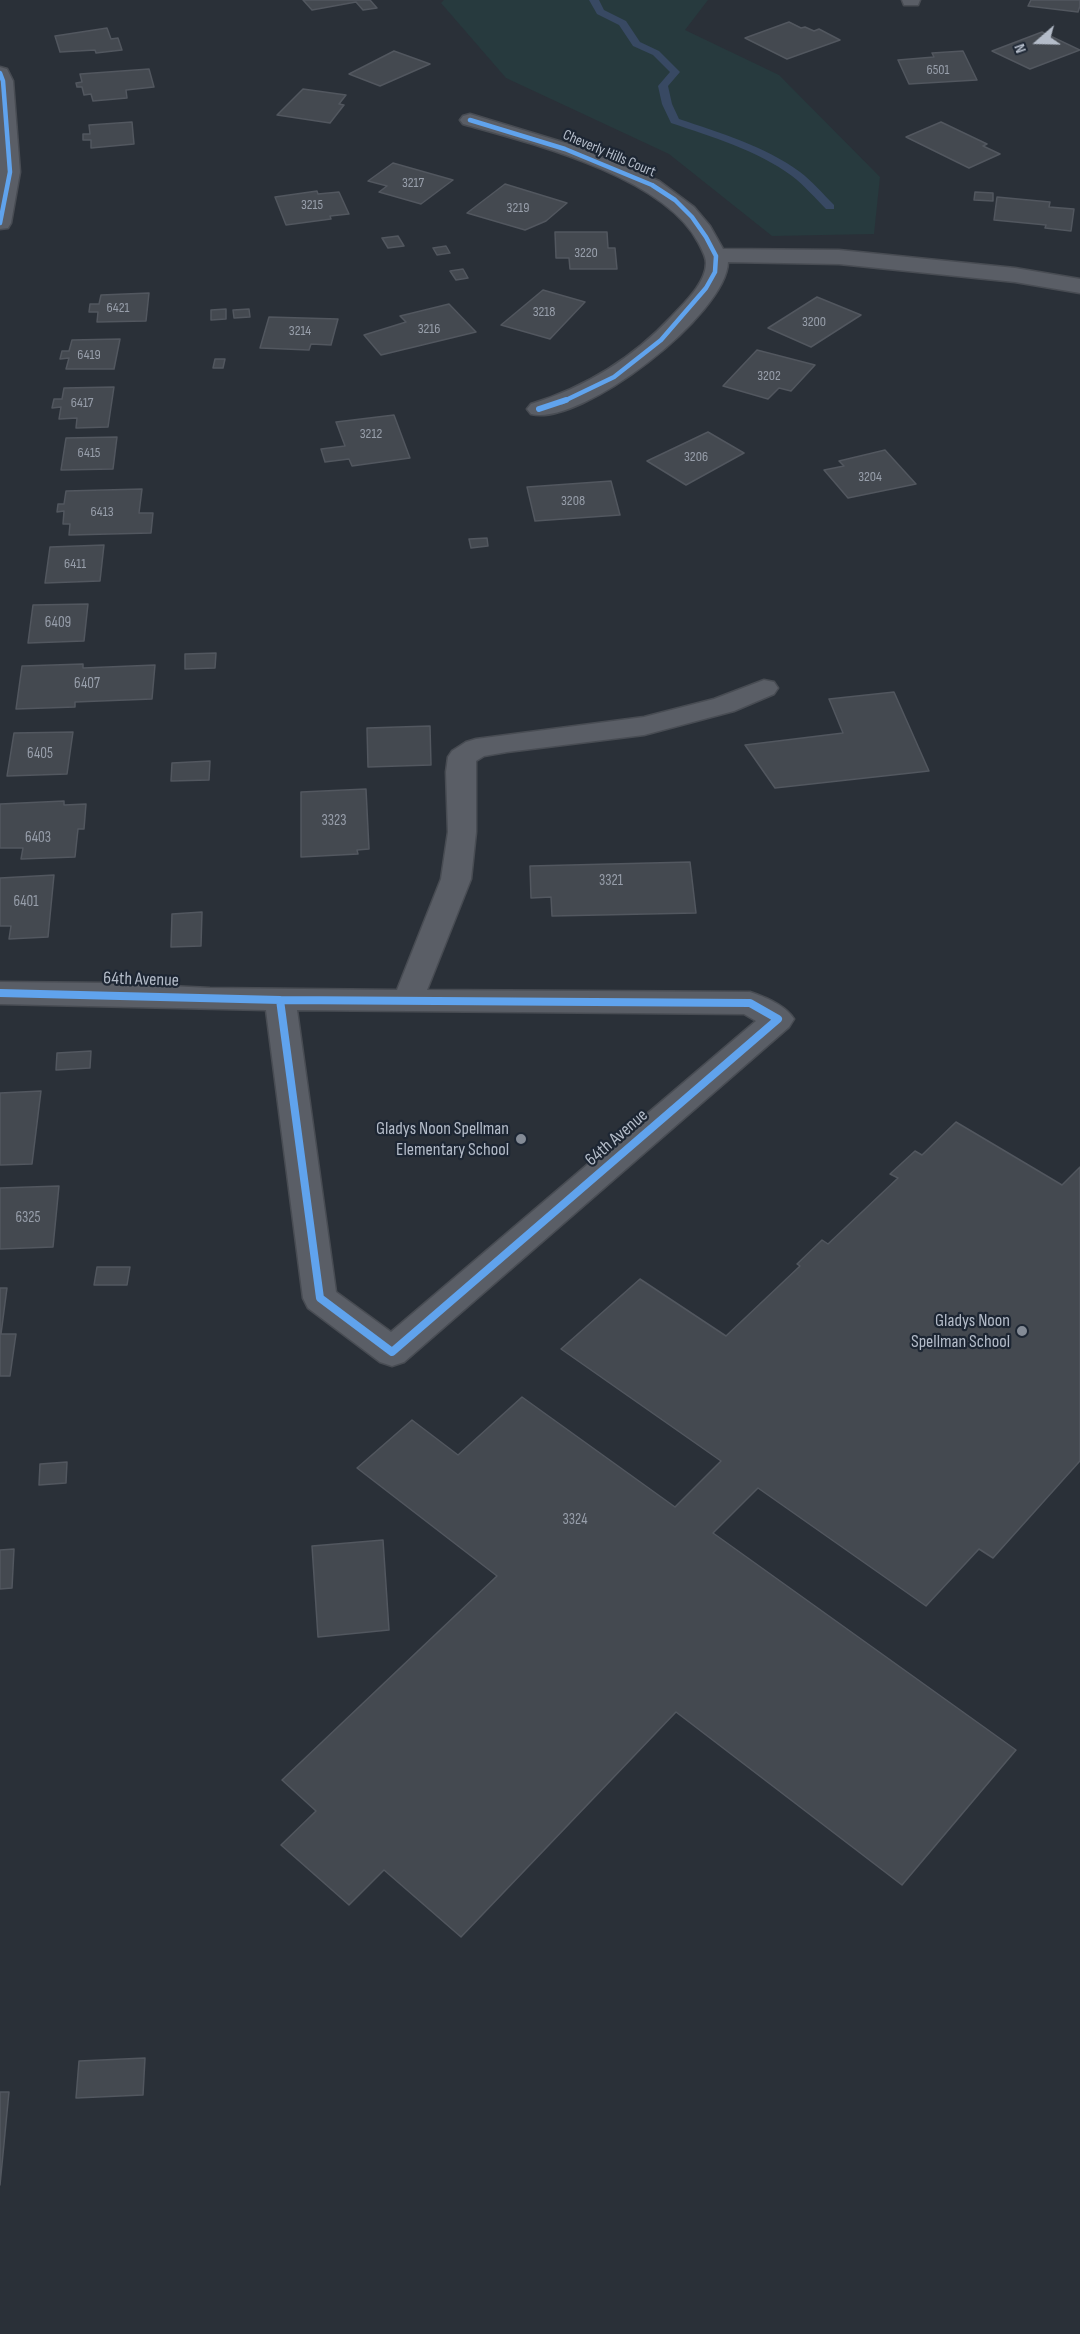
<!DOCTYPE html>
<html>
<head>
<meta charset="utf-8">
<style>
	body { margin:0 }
	#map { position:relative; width:1080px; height:2334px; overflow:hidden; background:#2a3038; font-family:"Sofia Sans Condensed",sans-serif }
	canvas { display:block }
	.north { position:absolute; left:1008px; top:12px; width:60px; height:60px; -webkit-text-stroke:4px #1d2633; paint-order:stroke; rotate:250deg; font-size:16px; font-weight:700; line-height:24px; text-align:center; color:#b4bcc9 }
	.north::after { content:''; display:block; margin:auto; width:21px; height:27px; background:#b4bcc9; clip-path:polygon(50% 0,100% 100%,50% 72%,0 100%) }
</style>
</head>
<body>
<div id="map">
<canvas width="1080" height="2334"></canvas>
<div class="north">N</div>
</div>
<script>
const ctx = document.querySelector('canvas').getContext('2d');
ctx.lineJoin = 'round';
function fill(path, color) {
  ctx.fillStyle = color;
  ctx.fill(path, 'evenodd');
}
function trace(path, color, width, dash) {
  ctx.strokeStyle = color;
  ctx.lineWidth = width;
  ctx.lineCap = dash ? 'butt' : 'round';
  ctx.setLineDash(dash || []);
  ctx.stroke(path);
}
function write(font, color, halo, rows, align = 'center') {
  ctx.font = font + ' "Sofia Sans Condensed",sans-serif';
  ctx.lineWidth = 4.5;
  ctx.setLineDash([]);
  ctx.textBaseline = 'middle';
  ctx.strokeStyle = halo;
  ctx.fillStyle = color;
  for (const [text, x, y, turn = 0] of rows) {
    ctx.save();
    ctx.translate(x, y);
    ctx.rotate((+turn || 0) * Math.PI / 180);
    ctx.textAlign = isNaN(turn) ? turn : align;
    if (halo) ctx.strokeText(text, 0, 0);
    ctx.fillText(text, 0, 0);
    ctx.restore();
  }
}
fill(new Path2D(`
	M444,0h264l-23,30 94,45 101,102 -6,57 -102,2 -103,-82 -163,-76 -65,-75z`), '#273a3e');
fill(new Path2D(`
	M589,0h10l5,10 22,11 14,21 19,9 21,21 -12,14 4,18 7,15c41,14 86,27 121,53 12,9 23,22 34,33v4h-8c-11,-11 -21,-23 -34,-33 -35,-26 -80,-39 -121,-53l-9,-19 -4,-18 12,-14 -17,-17 -20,-9 -14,-21 -22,-11z`), '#384963');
const building = new Path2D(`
	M303,0h67l7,8 -14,2 -7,-8 -44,8z
	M1031,0h49v6l-2,6 -50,-6z
	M789,22l12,6 4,-1 9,4 5,-2 21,11 -53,19 -42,-21z
	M107,28l4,11 7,-1 4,12 -26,3 -1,-3 -35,2 -5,-16z
	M1042,32l38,18 -50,19 -38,-18z
	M394,51l36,13 -50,22 -31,-12z
	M963,51l14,29 -68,4 -11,-24 36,-3 -2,-4z
	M149,69l5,18 -28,3 1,8 -34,3 -2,-7 -7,1 -2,-8h-5l-1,-4 6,-1 -2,-8z
	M303,89l43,6 -7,9 5,1 -14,18 -53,-8z
	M132,122l2,22 -43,4v-8h-8v-6h7l-1,-9z
	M941,122l46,22 -4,2 17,8 -31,14 -63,-31z
	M393,163l60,17 -32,24 -42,-12 8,-6 -19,-5z
	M505,184l62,19 -21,18 -21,9 -58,-17z
	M317,191l1,3 21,-2 10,22 -19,2 1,3 -45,6 -11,-28z
	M975,192l18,1v8l-19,-1z
	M997,197l53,5 -1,5 25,2 -3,22 -26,-3 1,-3 -52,-5z
	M555,232h52l1,16h7l2,21h-47l-1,-11h-13z
	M398,236l6,10 -16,2 -6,-10z
	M446,246l4,7 -13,2 -4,-7z
	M463,269l5,9 -12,2 -6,-9z
	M543,290l42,12 -35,37 -49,-14z
	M149,293l-3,28 -49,1 1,-10h-9l1,-8h9l2,-9z
	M817,297l44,18 -50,32 -43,-19z
	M449,304l27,28 -95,23 -17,-20 42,-13 -6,-6z
	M226,309v10l-15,1v-10z
	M249,309l1,8 -16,1 -1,-8z
	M269,317l69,2 -7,26 -20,-1 -2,6 -49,-2z
	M120,339l-6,30h-48l3,-11 -9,1 2,-8h7l3,-11z
	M757,350l58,15 -24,26 -12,-3 -11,11 -45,-13z
	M215,359h10l-2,9h-10z
	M114,387l-6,40 -32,1 1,-10 -18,1 2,-12 -9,1 2,-9h8l2,-11z
	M394,415l16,43 -58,8 -3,-7 -24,3 -4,-13 24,-3 -9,-24z
	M708,432l36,21 -58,32 -39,-24z
	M117,437l-4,32 -52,1 5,-32z
	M885,450l31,34 -68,14 -24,-28 20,-4 -5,-5z
	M611,481l9,34 -85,6 -8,-34z
	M142,489l-3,24h14l-2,20 -82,2 1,-11h-7l1,-13 -7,1 1,-8h6l2,-13z
	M487,538l1,8 -17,2 -2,-9z
	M104,545l-4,36 -55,2 5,-36z
	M88,604l-4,37 -56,2 5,-38z
	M216,653l-1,15 -30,1v-15z
	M83,664v4l72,-3 -3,34 -77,3v5l-59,2 6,-43z
	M894,692l35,79 -154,17 -30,-43 98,-12 -14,-34z
	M430,726l1,39 -63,2 -1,-39z
	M73,732l-6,42 -60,2 7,-43z
	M210,761l-1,19 -38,1 1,-18z
	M366,789l3,60 -12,1 1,4 -57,3v-65z
	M64,801v4l22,-1 -2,25h-6l-3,28 -54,2 2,-11h-23v-44z
	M690,862l6,51 -144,3 -1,-19 -20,1 -1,-32z
	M54,875l-6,62 -39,2 2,-13h-11v-48z
	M202,912l-1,34 -30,1 1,-33z
	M91,1051l-1,17 -34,2 1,-17z
	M41,1091l-9,73 -32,1v-72z
	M956,1122l106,63 18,-18v294l-87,97 -14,-9 -53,57 -168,-118 -45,45 303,217 -114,135 -226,-173 -215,225 -77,-67 -35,35 -68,-60 35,-34 -34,-31 215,-204 -140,-108 55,-48 46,35 64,-58 153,110 46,-46 -160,-112 79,-70 86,57 74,-70 -3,-2 25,-24 6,4 70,-66 -8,-4 25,-23 7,4z
	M59,1186l-6,61 -53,2v-61z
	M97,1267h33l-3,18h-33z
	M0,1288h7l-6,46h15l-6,42h-10z
	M67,1462l-1,21 -27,2 1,-21z
	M383,1540l6,90 -71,7 -6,-91z
	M14,1549l-2,39 -12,1v-39z
	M145,2058l-2,37 -67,3 3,-37z
	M0,2092h9l-9,93z`);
fill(building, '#444950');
trace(building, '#52575f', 1.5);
const minor = new Path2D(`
	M902,0h18l-2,5h-14z
	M0,67l7,2 6,12 7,91 -9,51 -3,5 -8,1z
	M470,114l102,31 87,36 35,26 16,19 13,23 116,1 176,18 65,11v14l-65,-11 -176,-18 -111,-2c-1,52 -147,165 -197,152l-4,-5 4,-5c55,-17 101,-45 141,-88 12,-13 34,-33 34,-53 0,-7 -5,-15 -8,-21 -35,-66 -167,-99 -235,-118l-3,-4 3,-4z
	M764,680l10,2 4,6 -4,6 -40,17 -90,24 -137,17 -23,4 -8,5v71l-5,47 -44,111 323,2c15,5 35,13 44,27l-5,8 -385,335 -12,4 -12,-4 -72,-54 -5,-10 -37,-288 -266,-6v-22l109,1 101,5 187,2 44,-111 7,-47 -2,-60 2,-15 4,-6 14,-9 10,-3 168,-22 70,-18zM297,1010l447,4 12,7 -365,311 -55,-40z`);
trace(minor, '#484c53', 3);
fill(minor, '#5a5e66');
trace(new Path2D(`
	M0,73l3,8 7,91 -10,51
	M470,120l95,29 87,36 23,15 17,17 14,20 10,19 -1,16 -9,16 -45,52 -47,37 -52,25`), '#60a3ed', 4.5);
trace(new Path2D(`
	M539,409l27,-9`), '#60a3ed', 6);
trace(new Path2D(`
	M0,993l280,7
	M280,1000l470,3 28,16 -386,333 -72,-54z`), '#60a3ed', 8);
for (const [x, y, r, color] of [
	[521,1139,6,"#848b96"],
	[1022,1331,6,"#848b96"]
]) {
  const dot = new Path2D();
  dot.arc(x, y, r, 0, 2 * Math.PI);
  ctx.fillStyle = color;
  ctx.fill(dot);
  trace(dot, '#1d2633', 2);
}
write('14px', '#989fab', null, [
	["6501",938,70],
	["3217",413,183],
	["3215",312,205],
	["3219",518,208],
	["3220",586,253],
	["6421",118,308],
	["3218",544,312],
	["3200",814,322],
	["3216",429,329],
	["3214",300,331],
	["6419",89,355],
	["3202",769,376],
	["6417",82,403],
	["3212",371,434],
	["6415",89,453],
	["3206",696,457],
	["3204",870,477],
	["3208",573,501],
	["6413",102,512],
	["6411",75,564]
]);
write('15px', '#b4bcc9', '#1d2633', [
	["Cheverly Hills Court",609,154,23]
]);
write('15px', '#989fab', null, [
	["6409",58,623],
	["6407",87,684],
	["6405",40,754],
	["3323",334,821],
	["6403",38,838],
	["3321",611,881],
	["6401",26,902],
	["6325",28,1218],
	["3324",575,1520]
]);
write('18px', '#b4bcc9', '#1d2633', [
	["64th Avenue",141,980,2],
	["64th Avenue",617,1138,-41]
]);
write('18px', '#b4bcc9', '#1d2633', [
	["Gladys Noon Spellman",509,1129],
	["Elementary School",509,1150],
	["Gladys Noon",1010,1321],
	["Spellman School",1010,1342]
], 'right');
</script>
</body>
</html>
